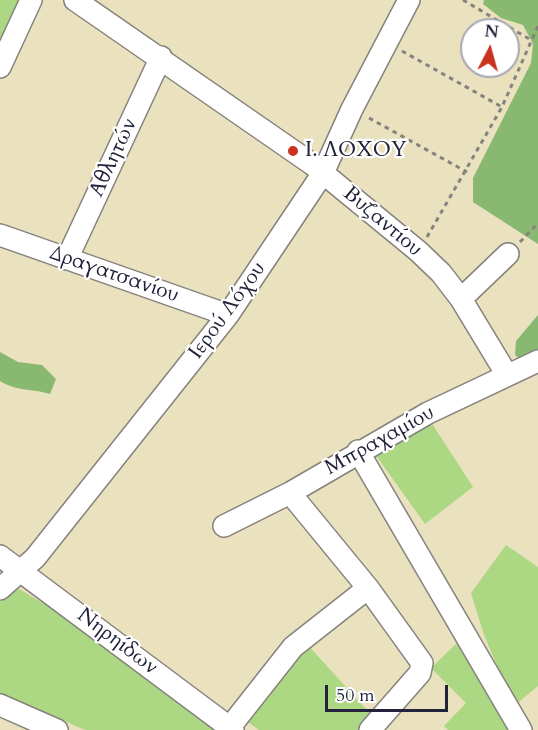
<!DOCTYPE html>
<html>
<head>
<meta charset="utf-8">
<style>
	body { margin:0 }
	#map { position:relative; width:538px; height:730px; overflow:hidden; background:#eae1bf; font-family:Cardo,serif }
	canvas { display:block }
	.north { position:absolute; left:460px; top:18px; width:60px; height:60px; box-sizing:border-box; background:#fff; border:2px solid #a7a7b1; border-radius:50%; rotate:6deg; font-size:16px; font-weight:700; line-height:24px; text-align:center; color:#22223b }
	.north::after { content:''; display:block; margin:auto; width:21px; height:27px; background:#c8321e; clip-path:polygon(50% 0,100% 100%,50% 72%,0 100%) }
	.scale { position:absolute; left:325px; top:685px; width:123px; height:27px; box-sizing:border-box; border:3px solid #22223b; border-top:0; padding-left:8px; font-size:18px; line-height:21px; white-space:nowrap; color:#22223b; -webkit-text-stroke:4px #fff; paint-order:stroke }
</style>
</head>
<body>
<div id="map">
<canvas width="538" height="730"></canvas>
<div class="north">N</div>
<div class="scale">50 m</div>
</div>
<script>
const ctx = document.querySelector('canvas').getContext('2d');
ctx.lineJoin = 'round';
function fill(path, color) {
  ctx.fillStyle = color;
  ctx.fill(path, 'evenodd');
}
function trace(path, color, width, dash) {
  ctx.strokeStyle = color;
  ctx.lineWidth = width;
  ctx.lineCap = dash ? 'butt' : 'round';
  ctx.setLineDash(dash || []);
  ctx.stroke(path);
}
function write(font, color, halo, rows, align = 'center') {
  ctx.font = font + ' Cardo,serif';
  ctx.lineWidth = 4.5;
  ctx.setLineDash([]);
  ctx.textBaseline = 'middle';
  ctx.strokeStyle = halo;
  ctx.fillStyle = color;
  for (const [text, x, y, turn = 0] of rows) {
    ctx.save();
    ctx.translate(x, y);
    ctx.rotate((+turn || 0) * Math.PI / 180);
    ctx.textAlign = isNaN(turn) ? turn : align;
    if (halo) ctx.strokeText(text, 0, 0);
    ctx.fillText(text, 0, 0);
    ctx.restore();
  }
}
fill(new Path2D(`
	M0,0h28l-28,51z
	M429,419l44,68 -48,37 -53,-74z
	M506,545l32,22v119l-24,20 -30,-71 -13,-42z
	M19,589l49,29 151,112h-134l-85,-37v-91z
	M462,638l50,92h-64l-4,-4 22,-23 -35,-35z
	M306,643l69,76 -9,11h-107l-14,-10z`), '#acd783');
fill(new Path2D(`
	M484,0h54v244l-65,-42v-24l58,-115 2,-19 -10,-19 -22,-7 -18,-14z
	M538,315v40l-14,7 -9,-7 1,-14z
	M0,352l18,10 24,3 14,14 -6,15c-19,-6 -32,-2 -50,-13z`), '#89b871');
const minor = new Path2D(`
	M75,0l237,164 106,87 23,22 20,26 46,76
	M0,67l31,-67
	M0,235l228,80
	M67,259l94,-202
	M461,299l47,-45
	M358,451l163,279
	M290,493l78,95 54,75 -2,10 -50,57
	M224,526l66,-33 138,-80 110,-52
	M0,556l233,174
	M0,589l35,-31 193,-243 95,-142 29,-64 57,-109
	M0,705l57,25
	M230,727l63,-80 75,-59`);
trace(minor, '#86827d', 24);
trace(new Path2D(`
	M463,0l68,40
	M402,51l100,56
	M369,118l98,54
	M427,237l75,-130 36,-81
	M520,242l18,-19`), '#86827d', 3, [4.5, 4.5]);
trace(minor, '#fff', 21);
for (const [x, y, r, color] of [
	[293,151,6,"#c8321e"]
]) {
  const dot = new Path2D();
  dot.arc(x, y, r, 0, 2 * Math.PI);
  ctx.fillStyle = color;
  ctx.fill(dot);
  trace(dot, '#fff', 2);
}
write('21px', '#22223b', '#fff', [
	["Ι. ΛΟΧΟΥ",305,151]
], 'left');
write('21px', '#22223b', '#fff', [
	["Αθλητών",114,158,-65],
	["Βυζαντίου",382,222,40],
	["Δραγατσανίου",114,275,19],
	["Ιερού Λόχου",228,311,-54],
	["Μπραχαμίου",380,441,-29],
	["Νηρηίδων",117,642,37]
]);
</script>
</body>
</html>
